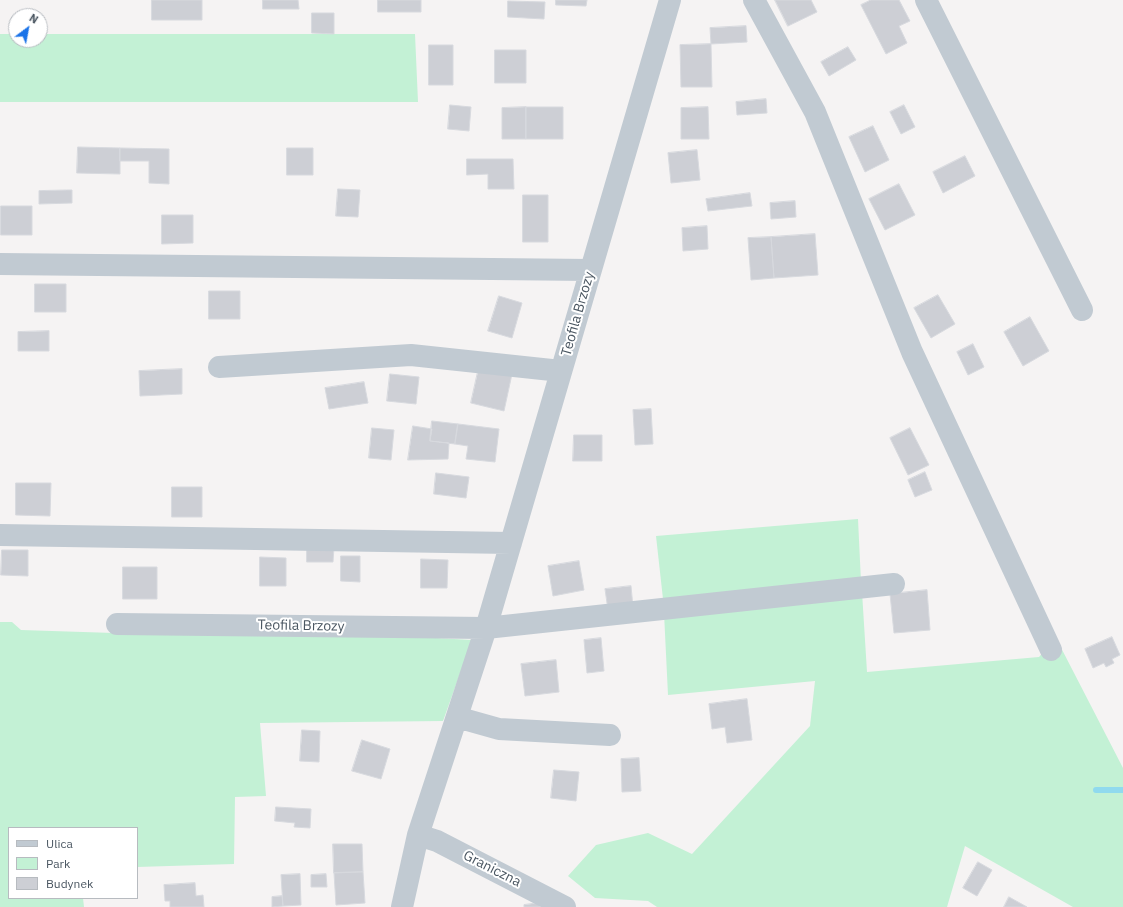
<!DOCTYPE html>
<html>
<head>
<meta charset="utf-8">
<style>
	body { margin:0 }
	#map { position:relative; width:1123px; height:907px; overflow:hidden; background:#f5f3f3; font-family:"IBM Plex Sans",sans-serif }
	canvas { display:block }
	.legend { position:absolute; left:8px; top:827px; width:130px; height:72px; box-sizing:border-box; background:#fff; border:1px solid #b7bbc0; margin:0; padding:5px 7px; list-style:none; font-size:12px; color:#4a5661 }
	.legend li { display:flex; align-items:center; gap:8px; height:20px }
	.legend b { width:20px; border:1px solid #b7bbc0 }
	.north { position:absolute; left:8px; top:8px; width:40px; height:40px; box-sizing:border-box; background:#fff; border:1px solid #b7bbc0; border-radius:50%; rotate:32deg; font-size:11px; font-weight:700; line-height:16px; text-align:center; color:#4a5661 }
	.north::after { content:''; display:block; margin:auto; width:14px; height:18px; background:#1a73e8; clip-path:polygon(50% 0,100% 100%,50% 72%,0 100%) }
</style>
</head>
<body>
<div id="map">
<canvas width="1123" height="907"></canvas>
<ul class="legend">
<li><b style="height:5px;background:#c1cad2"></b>Ulica</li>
<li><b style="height:11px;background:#c3f1d5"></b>Park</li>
<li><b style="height:11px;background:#cdcfd5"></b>Budynek</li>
</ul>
<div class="north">N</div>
</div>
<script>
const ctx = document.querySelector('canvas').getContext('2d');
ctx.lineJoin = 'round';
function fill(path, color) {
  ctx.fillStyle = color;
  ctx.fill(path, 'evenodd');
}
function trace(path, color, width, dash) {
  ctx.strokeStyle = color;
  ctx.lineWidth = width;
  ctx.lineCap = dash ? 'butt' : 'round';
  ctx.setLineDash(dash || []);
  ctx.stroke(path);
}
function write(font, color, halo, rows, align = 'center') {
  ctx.font = font + ' "IBM Plex Sans",sans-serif';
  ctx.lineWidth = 4;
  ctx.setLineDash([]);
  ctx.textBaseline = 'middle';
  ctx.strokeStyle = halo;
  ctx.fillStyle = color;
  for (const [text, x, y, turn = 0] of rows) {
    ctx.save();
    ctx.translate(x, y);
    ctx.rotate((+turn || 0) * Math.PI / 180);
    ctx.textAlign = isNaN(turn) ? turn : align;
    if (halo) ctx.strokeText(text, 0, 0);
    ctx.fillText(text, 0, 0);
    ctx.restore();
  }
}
fill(new Path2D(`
	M0,34h16v6h24v-6h375l3,68h-418z
	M858,519l3,63 -198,17 -7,-63z
	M862,592l5,80 172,-15 17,-19 67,130v139h-50l-108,-61 -18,61h-290l-9,-6 -53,-3 -27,-22 28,-31 52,-12 44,21 118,-128 5,-45 -147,14 -4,-82z
	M0,622h12l9,8 124,4 256,2 71,4 -29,81 -183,2 6,73 -31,1 -1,67 -97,3v-39h-128v70h74l1,9h-84z`), '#c3f1d5');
trace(new Path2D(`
	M1096,790h27`), '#90daee', 6);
const building = new Path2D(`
	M152,0h50v20h-50z
	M263,0h35l1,9h-36z
	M378,0h43v12h-43z
	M556,0h31l-1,6 -30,-1z
	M775,0h36l6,12 -29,14z
	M871,0h28l11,21 -11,5 8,17 -21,11 -25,-49z
	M508,1l37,1 -1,17 -36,-2z
	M312,13h22v21l-22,-1z
	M746,26l1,16 -36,2 -1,-16z
	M711,44l1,43h-31l-1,-42z
	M429,45h24v40h-24z
	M848,47l8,13 -27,16 -8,-14z
	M495,50h31v33h-31z
	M766,99l1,14 -30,2 -1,-13z
	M450,105l21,2 -2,24 -21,-2z
	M904,105l11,22 -14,7 -11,-22z
	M526,107h37v32h-37z
	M526,107v32h-24v-31z
	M708,107l1,32h-28v-31z
	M873,126l16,34 -24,12 -16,-35z
	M78,147l42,1v26l-43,-1z
	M120,148l49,1v35l-20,-1v-22h-29z
	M287,148h26v27h-26z
	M697,150l3,30 -29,3 -3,-30z
	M965,156l10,20 -32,17 -10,-21z
	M467,159h46l1,30h-26v-15l-21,1z
	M899,184l16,31 -30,15 -16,-31z
	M338,189l22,1 -2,27 -22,-1z
	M67,190h5v13l-33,1v-13z
	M750,193l2,13 -44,5 -2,-12z
	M523,195h25v47h-25z
	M795,201l1,16 -25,2 -1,-16z
	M1,206h31v29h-31z
	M162,215h31v28l-31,1z
	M707,226l1,23 -25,2 -1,-23z
	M815,234l3,41 -44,3 -3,-41z
	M771,237l3,41 -23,2 -3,-42z
	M35,284h31v28h-31z
	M209,291h31v28h-31z
	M938,295l17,29 -24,14 -17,-30z
	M499,296l23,7 -10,35 -24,-7z
	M1030,317l19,34 -26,15 -19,-34z
	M49,331v20h-31v-19z
	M973,344l11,23 -16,8 -11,-23z
	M479,367l33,7 -8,37 -33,-8z
	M182,369v25l-42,2 -1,-25z
	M390,374l29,3 -3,27 -29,-3z
	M364,382l4,21 -39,6 -4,-21z
	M651,409l2,35 -18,1 -2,-35z
	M432,421l26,3 -3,20 -25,-3z
	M458,424l41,5 -4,33 -29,-3 2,-13 -13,-2z
	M413,426l19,3 -2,12 19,2 -1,16 -40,1z
	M372,428l22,2 -3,30 -22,-2z
	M910,428l19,37 -21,10 -18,-37z
	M574,435h28v26h-29z
	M925,472l7,18 -17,7 -7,-17z
	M436,473l33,4 -3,21 -32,-4z
	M16,483h35l-1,33 -34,-1z
	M172,487h30v30h-30z
	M307,547h27l-1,15h-26z
	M2,550h26v26l-27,-1z
	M341,556h19v26l-19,-1z
	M260,557l26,1v28h-26z
	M421,559l27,1 -1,28h-26z
	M579,561l5,29 -31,6 -5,-30z
	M123,567h34v32h-34z
	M631,586l2,21 -25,3 -3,-21z
	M927,590l3,40 -36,3 -4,-39z
	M1112,637l8,18 -8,4 2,4 -8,4 -2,-4 -11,5 -8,-19z
	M601,638l3,33 -17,2 -3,-33z
	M556,660l3,32 -34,4 -4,-32z
	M747,699l5,41 -25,3 -2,-16 -13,2 -3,-25z
	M302,730l18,1 -1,31 -19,-1z
	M362,740l28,9 -9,30 -29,-8z
	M639,758l2,33 -19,1 -1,-33z
	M554,770l25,2 -3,29 -25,-3z
	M276,807l35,2 -1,19 -16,-1 1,-4 -20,-2z
	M333,844h29l1,28 -29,1z
	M978,862l14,8 -15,26 -14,-8z
	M363,872l2,31 -29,2 -2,-32z
	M300,874l1,31 -18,1 -2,-31z
	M326,874l1,13h-16v-12z
	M195,883l1,13 7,-1 1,12h-34v-6h-5l-1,-16z
	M282,896l1,10 -11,1v-10z
	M1009,897l18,10h-23z
	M539,903l1,4h-16v-2z`);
fill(building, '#cdcfd5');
trace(building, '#d7d9de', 1);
trace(new Path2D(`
	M754,0l61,112 97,240 139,298
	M926,0l156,310
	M0,264l590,6
	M219,367l192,-12 150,16
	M0,535l511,8
	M117,624l369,4 408,-44
	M457,719l10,1 32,9 111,6
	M418,835l19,6 128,66
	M402,907l16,-72 68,-207 184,-628`), '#c1cad2', 22);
write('14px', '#4a5661', '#fff', [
	["Teofila Brzozy",578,314,-74],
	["Teofila Brzozy",301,626,1],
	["Graniczna",492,869,27]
]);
</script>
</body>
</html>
